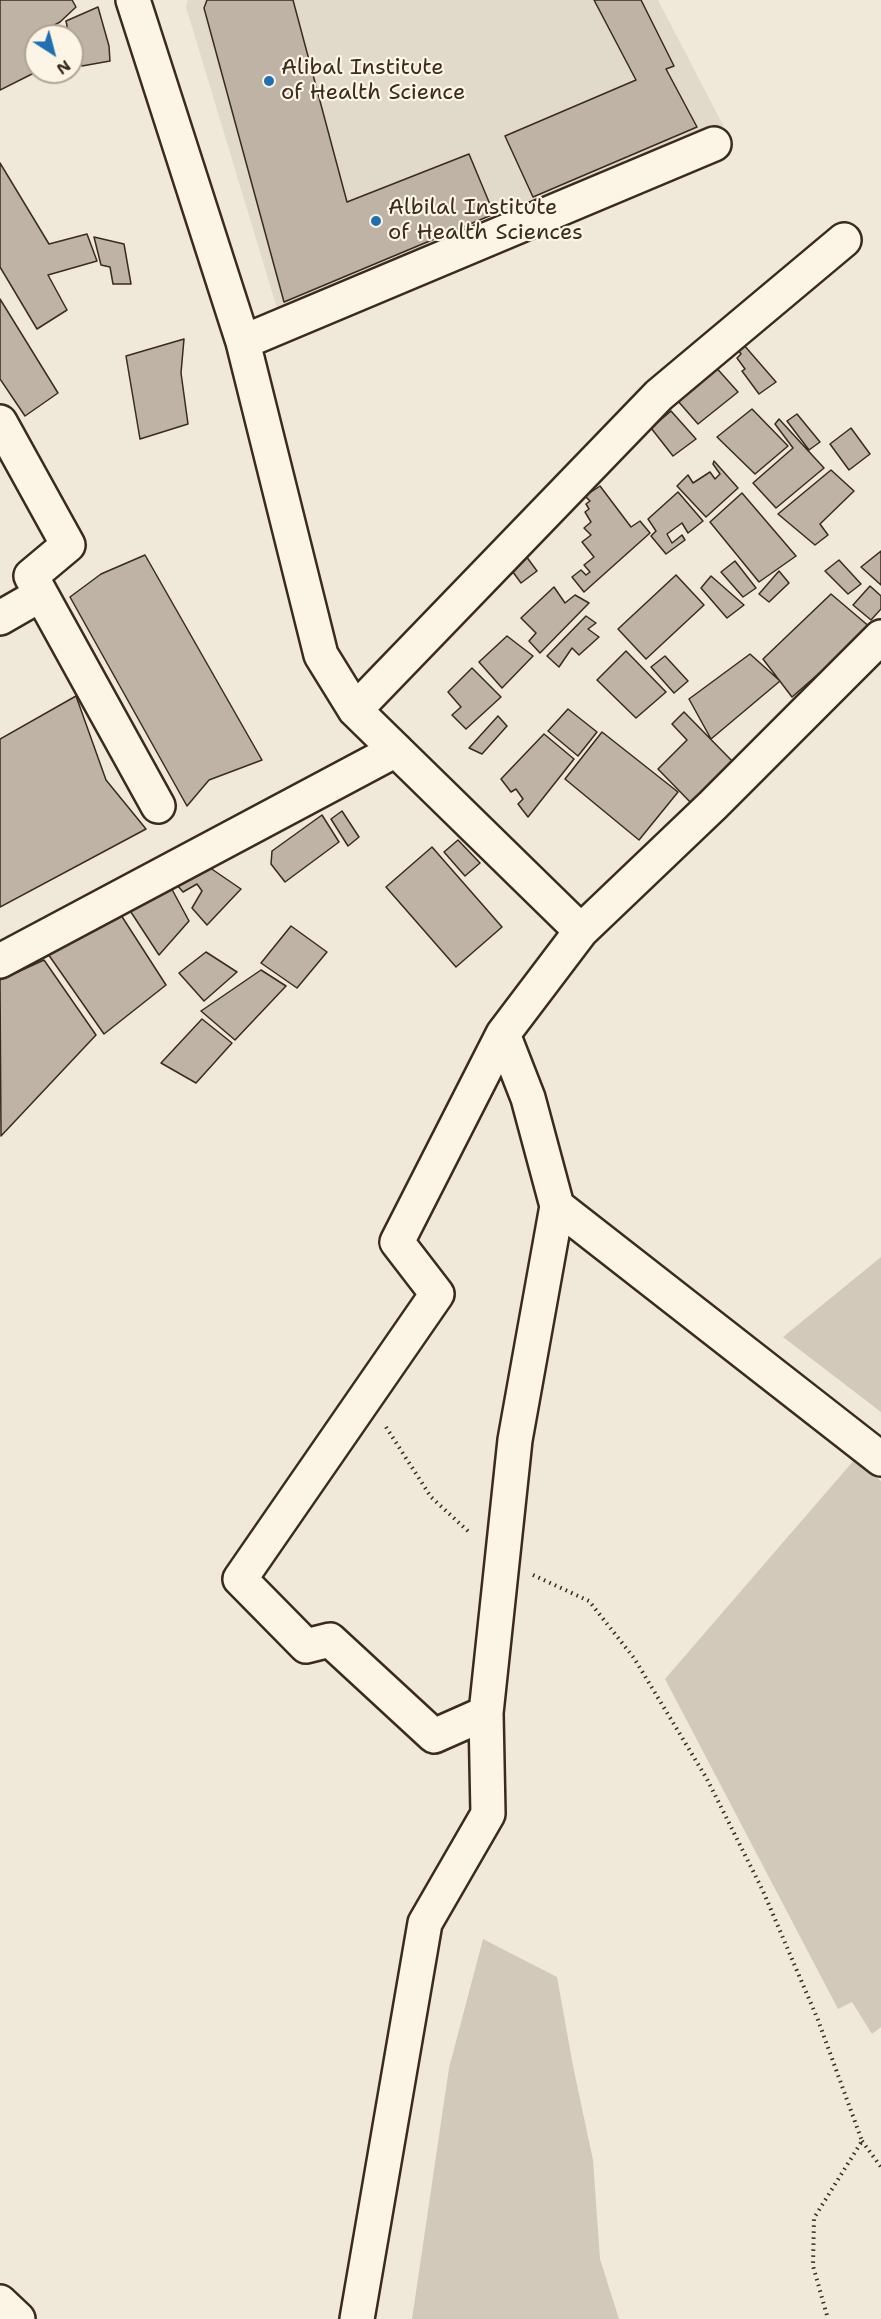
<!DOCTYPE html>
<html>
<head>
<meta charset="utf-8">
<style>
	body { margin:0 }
	#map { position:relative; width:881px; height:2319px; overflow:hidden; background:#f0e9d9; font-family:"Shantell Sans",sans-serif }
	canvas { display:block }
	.north { position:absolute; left:24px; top:24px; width:60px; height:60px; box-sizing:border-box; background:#fcf5e5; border:2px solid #afa495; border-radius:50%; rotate:144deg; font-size:16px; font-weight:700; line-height:24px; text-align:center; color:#3b2a1e }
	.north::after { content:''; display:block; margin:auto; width:21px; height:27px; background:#1f6fb2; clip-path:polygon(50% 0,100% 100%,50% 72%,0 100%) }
</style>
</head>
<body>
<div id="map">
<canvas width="881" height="2319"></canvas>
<div class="north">N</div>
</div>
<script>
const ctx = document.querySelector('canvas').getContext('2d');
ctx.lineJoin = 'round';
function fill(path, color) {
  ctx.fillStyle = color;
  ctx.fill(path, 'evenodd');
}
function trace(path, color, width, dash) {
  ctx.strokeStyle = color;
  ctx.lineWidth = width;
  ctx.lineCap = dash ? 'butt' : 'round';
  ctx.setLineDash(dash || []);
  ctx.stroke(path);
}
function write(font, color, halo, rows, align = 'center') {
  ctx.font = font + ' "Shantell Sans",sans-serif';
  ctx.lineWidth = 4.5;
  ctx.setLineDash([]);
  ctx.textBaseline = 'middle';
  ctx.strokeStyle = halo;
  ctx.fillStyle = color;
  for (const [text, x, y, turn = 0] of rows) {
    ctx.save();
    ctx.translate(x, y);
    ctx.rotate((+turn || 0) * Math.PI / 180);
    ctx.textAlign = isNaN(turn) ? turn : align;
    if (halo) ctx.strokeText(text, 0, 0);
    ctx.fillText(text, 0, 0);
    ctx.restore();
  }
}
fill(new Path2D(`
	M188,0h470l66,127 -445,188 -93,-308z`), '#e1d9c9');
fill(new Path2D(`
	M881,1257v155l-98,-75z
	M855,1459l26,22v546l-9,7 -20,-32 -14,7 -173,-330z
	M483,1939l74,38 16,89 20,94 7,99 19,60h-207l37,-251z`), '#d2c9ba');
const building = new Path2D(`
	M0,0h72l4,7 -16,15 -28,15 4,9v26l-36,18z
	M207,0h86l54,202 122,-48 25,60 -210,88 -80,-294z
	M594,0h47l33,66 -8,3 31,58 -164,70 -28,-61 131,-56z
	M98,7l11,39 1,15 -28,5 -10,-19v-11h-3l-3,-15z
	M0,163l49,81 38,-10 10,27 -49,14 19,35 -30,19 -37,-62z
	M94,237l30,7 7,40h-18l-3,-17 -9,-2z
	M0,299l58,94 -33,23 -25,-37z
	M184,339l-3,34 7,51 -48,15 -14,-83z
	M743,344l33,38 -17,12 -17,-23 3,-2 -8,-11 4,-4 -4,-6z
	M713,364l25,28 -40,32 -21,-24z
	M752,409l36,37 -33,28 -38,-37z
	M671,411l25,28 -23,17 -22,-28z
	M797,414l23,28 -11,8 -22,-29z
	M779,419l45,49 -48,40 -23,-25 40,-35 -18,-24z
	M851,428l19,26 -21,16 -19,-26z
	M714,461l24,27 -32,29 -29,-31 11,-11 5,8 17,-11 5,7 5,-5 -7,-10z
	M831,470l23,21 -34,33 8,11 -13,10 -37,-31z
	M600,486l31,41 9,-6 10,12 -66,59 -12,-15 9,-7 5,5 4,-3 -6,-7 10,-8 -12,-15 9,-7 -7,-7 7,-6 -6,-10 4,-3 -3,-5 4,-3 -5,-5z
	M678,492l25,29 -15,12 -6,-10 -15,11 5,9 10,-8 3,5 -19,14 -15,-18 5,-5 -8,-12z
	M742,493l54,63 -37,26 -49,-60z
	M881,551v34l-20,-18z
	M523,552l14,19 -16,12 -14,-19z
	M145,555l117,205 -53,20 -22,26 -117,-209 31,-23z
	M839,560l22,24 -13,10 -23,-23z
	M735,561l21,27 -13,9 -22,-25z
	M779,571l10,12 -20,19 -10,-8z
	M676,575l28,30 -58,54 -28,-30z
	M711,576l33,29 -17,13 -26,-30z
	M870,586l11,10v13l-10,11 -18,-15z
	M554,587l11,16 10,-8 14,8 -49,50 -11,-12 7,-8 -15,-15z
	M831,594l40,34 -79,69 -29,-38z
	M586,616l10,7 -8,6 11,8 -20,18 -7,-7 -13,19 -12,-11z
	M507,636l26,20 -31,32 -23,-26z
	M626,651l40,41 -30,26 -39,-38z
	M750,654l30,27 -69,58 -22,-40z
	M665,656l23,25 -14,12 -23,-26z
	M472,668l29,29 -35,32 -14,-14 9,-8 -13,-15z
	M76,696l30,84 40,49 -146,78v-168z
	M568,709l29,23 -19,24 -30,-25z
	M684,712l52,53 -42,41 -36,-37 29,-29 -15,-16z
	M498,716l9,10 -25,28 -13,-6z
	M602,732l76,60 -39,48 -74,-61z
	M544,734l30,25 -46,58 -10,-13 5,-5 -7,-10 -5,3 -10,-13z
	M342,811l17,26 -11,9 -17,-27z
	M322,815l17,27 -54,40 -14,-18 1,-13z
	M458,840l22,23 -15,13 -21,-24z
	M432,847l70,80 -46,40 -70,-80z
	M200,861l41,28 -34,36 -15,-17 10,-17 -5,-7 -14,8 -12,-14z
	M168,882l21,39 -30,34 -32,-49z
	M119,912l47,73 -62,49 -56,-80z
	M291,926l36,26 -30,36 -36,-25z
	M206,952l31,20 -33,29 -25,-28z
	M44,960l52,75 -95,101 -1,-156z
	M261,970l25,16 -51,54 -34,-29z
	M202,1019l30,24 -36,40 -35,-20z`);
fill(building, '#beb3a4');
trace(building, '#3b2a1e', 1.5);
const minor = new Path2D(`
	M133,0l110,342 78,313 34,55 226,221
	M243,342l471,-198
	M0,422l68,123 -37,31 127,230
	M0,618l40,-23
	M355,710l304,-315 185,-155
	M0,961l396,-211
	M557,1206l324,253
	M486,1713l-52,23 -104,-96 -24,6 -66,-67 197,-285 -40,-52 106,-208 78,-103 132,-126 168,-168
	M0,2302l18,17
	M357,2319l68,-396 63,-109 -2,-101 29,-273 42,-234 -29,-108 -25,-64`);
trace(minor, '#3b2a1e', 38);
trace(new Path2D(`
	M386,1427l45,70 39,36
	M533,1575l56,26 45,57 73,121 56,112 55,129 44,121 -48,77 -1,48 15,53
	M862,2141l19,26`), '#3b2a1e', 4, [1.5, 4.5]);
trace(minor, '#fcf5e5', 33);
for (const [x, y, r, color] of [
	[269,81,6,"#1f6fb2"],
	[376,221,6,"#1f6fb2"]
]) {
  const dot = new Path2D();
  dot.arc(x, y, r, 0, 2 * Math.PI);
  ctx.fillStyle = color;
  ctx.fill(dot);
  trace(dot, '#fcf5e5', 2);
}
write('22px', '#3b2a1e', '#fcf5e5', [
	["Alibal Institute",281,68],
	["of Health Science",281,93],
	["Albilal Institute",388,208],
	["of Health Sciences",388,233]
], 'left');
</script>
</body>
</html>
